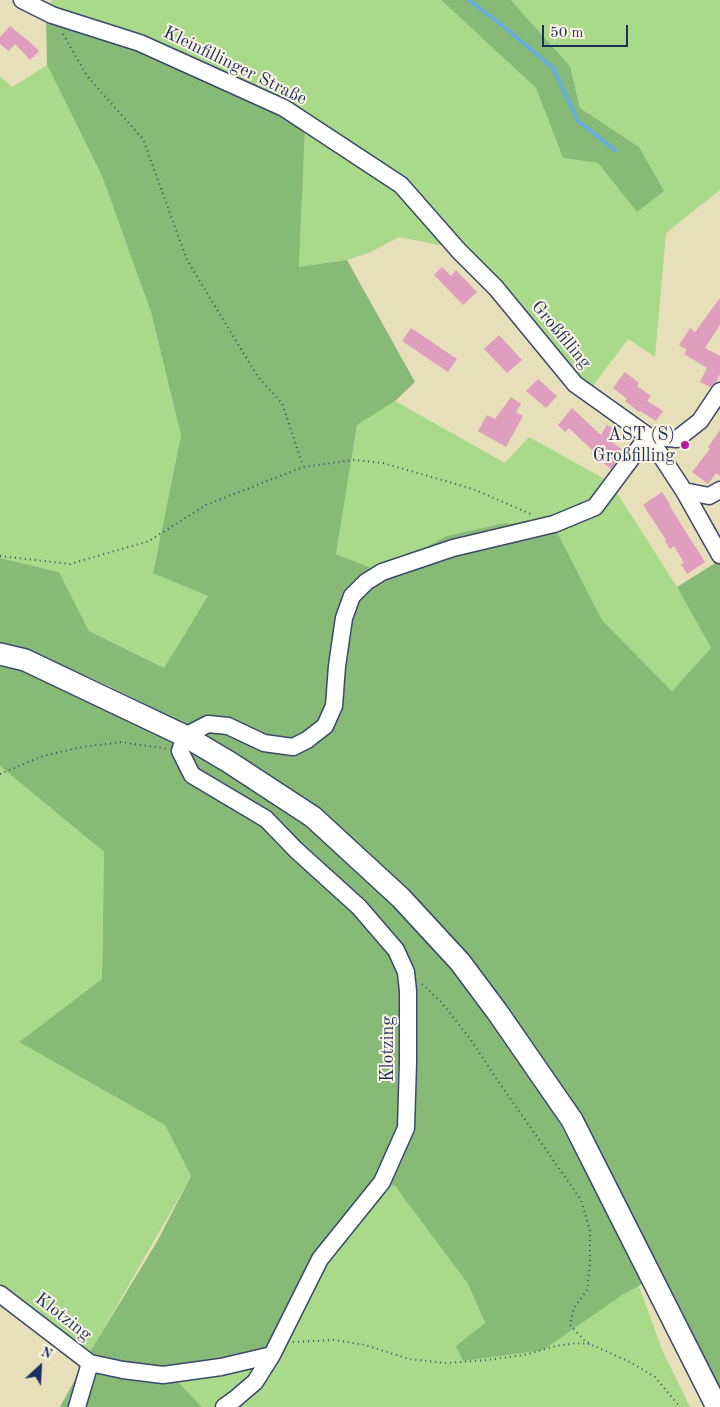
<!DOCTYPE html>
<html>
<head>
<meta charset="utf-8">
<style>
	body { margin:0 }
	#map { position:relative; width:720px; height:1407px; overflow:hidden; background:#e7dfb9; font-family:"Old Standard TT",serif }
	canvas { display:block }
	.north { position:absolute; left:15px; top:1342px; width:50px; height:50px; -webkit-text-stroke:4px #fcf5e5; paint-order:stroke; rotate:25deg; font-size:14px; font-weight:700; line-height:20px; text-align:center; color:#1b2f5e }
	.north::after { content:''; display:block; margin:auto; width:18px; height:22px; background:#1b2f5e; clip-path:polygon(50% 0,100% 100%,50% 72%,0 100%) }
	.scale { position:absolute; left:542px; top:25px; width:86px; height:22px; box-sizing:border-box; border:2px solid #1b2f5e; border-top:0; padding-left:6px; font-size:15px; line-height:18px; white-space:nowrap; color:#1b2f5e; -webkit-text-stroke:4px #fcf5e5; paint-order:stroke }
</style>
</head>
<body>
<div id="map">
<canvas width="720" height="1407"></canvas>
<div class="north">N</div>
<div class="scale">50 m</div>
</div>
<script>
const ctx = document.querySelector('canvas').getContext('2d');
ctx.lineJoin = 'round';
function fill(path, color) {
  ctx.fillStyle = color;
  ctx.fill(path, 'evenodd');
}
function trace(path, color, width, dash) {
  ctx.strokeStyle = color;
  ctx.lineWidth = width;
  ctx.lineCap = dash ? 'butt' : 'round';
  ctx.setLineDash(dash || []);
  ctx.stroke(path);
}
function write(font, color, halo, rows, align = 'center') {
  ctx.font = font + ' "Old Standard TT",serif';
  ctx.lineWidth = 4;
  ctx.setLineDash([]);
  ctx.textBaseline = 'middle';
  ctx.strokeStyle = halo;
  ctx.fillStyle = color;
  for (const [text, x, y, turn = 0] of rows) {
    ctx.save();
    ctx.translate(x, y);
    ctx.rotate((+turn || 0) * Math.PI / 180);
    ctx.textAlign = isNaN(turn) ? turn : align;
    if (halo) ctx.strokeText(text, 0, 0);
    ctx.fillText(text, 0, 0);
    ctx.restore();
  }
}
fill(new Path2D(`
	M52,0h389l95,88 27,70 35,5 39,49 2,-65 -59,-39 -10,-42 -59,-66h209v190l-54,43 -11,124 -27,-18 -36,48 -42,-38 -76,-96 -63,-67 -42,-30 -320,-149z
	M47,65l55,111 49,136 30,123 -28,137 55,24 -44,72 -75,-37 -30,-59 -59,-14v-482l12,11z
	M305,128l89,57 55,62 -50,-10 -28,15 -24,8 -48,8z
	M395,401l110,62 24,-26 81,45 67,105 34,61 -39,43 -70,-71 -47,-92 -50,-5 -59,13 -64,36 -46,-18 21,-129z
	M0,766l104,86 -2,127 -83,63 146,83 26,51 -105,184 -86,-66z
	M383,1184l12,2 73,98 17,40 -29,22 166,-51 17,-9 24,66 27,55h-488l-28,-29 148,-119z`), '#a8da8a');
fill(new Path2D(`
	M441,0h70l59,66 10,42 59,39 25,44 -27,21 -39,-49 -35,-5 -27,-70z
	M46,20l91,25 106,47 62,36 -6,139 48,-7 68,122 -20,19 -38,24 -21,129 46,18 64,-36 59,-13 50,5 47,92 70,71 39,-43 -34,-61 43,-27v835l-235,-413 -253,-229 -65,-38 -58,-29 -63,-28 -46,-14v-86l59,14 30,59 75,37 44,-72 -55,-23 28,-138 -30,-123 -49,-136 -55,-111z
	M0,663l43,16 97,42 159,95 100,92 58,66 58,81 42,63 86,164 -4,4 -17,9 -79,55 -80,11 -7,-15 29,-23 -17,-39 -73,-98 -12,-2 -61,75 -46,97 -102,22 28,29h-142l30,-55 68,-112 33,-64 -26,-51 -146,-83 83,-63 2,-127 -104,-86z`), '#86ba76');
trace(new Path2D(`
	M469,0l34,26 50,42 25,53 37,29`), '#68aedf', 4);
fill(new Path2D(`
	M10,26l21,17 8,8 -9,9 -15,-16 -6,7 -9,-7v-7z
	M442,267l9,9 5,-6 21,22 -14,13 -29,-30z
	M720,298v27l-15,23 15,8v18l-4,8 -6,5 -10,-5 7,-14 -23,-14 3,-4 -8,-5 11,-17 5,4z
	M411,328l46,31 -9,13 -46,-31z
	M499,335l23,25 -15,13 -23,-24z
	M625,372l14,11 -2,3 14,10 -4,5 16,10 -7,10 -16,-10 -1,1 -14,-11 2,-2 -14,-11z
	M538,379l19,17 -11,12 -20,-17z
	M511,397l10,7 -5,8 7,4 -17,31 -28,-16 9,-16 8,4z
	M572,408l29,27 6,-10 9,5 -6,10 11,9 -2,3 3,3 -11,14 -20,-16 2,-2 -24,-23 -4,4 -7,-7z
	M720,430v46l-4,-3 -8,11 -16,-12 18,-23 -2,-2z
	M662,492l8,12 -1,1 36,57 -18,12 -6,-10 3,-1 -10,-17 -4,3 -5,-8 1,-1 -23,-35z`), '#df9ebd');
const minor = new Path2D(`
	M22,0l30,15 88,28 144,65 117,77 58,66 37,37 79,96 73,52 36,55 36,64
	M648,436l29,3 23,-18 20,-30
	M684,491l25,5 11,-6
	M0,1294l90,69 -13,44
	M90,1363l33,7 40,5 58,-8 51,-12
	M224,1407l11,-8 20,-17 17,-27 48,-96 62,-77 24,-54 2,-66v-71l-2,-19 -10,-22 -37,-43 -63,-57 -30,-31 -74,-44 -12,-24 5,-15 23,-12 20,2 36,17 29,4 14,-7 18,-14 9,-20 3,-40 7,-48 8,-22 14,-14 16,-10 71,-24 101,-24 41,-17 53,-71`);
const major = new Path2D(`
	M0,654l25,6 160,76 44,26 84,55 88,81 59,64 38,51 74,107 145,287`);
trace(minor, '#3a496c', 19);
trace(major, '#3a496c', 24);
trace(new Path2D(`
	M63,34l24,42 56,63 44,121 71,117 24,26 21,63
	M0,556l70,8 79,-23 57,-36 97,-38 50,-7 30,3 90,26 60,26
	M0,774l43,-18 39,-9 40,-5 45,7
	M422,984l19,18 30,38 25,38 85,122 9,31v32l-3,27 -13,18 -4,17 14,15 8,5 38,17 25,15 25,30
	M293,1342l42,-2 30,5 44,14 37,4 41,-3 37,-5 32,-9 20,-3 15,1`), '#3a496c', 2, [1, 4]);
trace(minor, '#fff', 16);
trace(major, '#fff', 21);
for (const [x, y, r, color] of [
	[685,445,5,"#b5179e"]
]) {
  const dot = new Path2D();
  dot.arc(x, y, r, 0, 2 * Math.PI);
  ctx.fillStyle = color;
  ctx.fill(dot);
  trace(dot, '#fcf5e5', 2);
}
write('18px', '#1b2f5e', '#fcf5e5', [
	["Kleinfillinger Straße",235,66,26],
	["Großfilling",561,335,50],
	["Klotzing",388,1049,-90],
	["Klotzing",63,1317,38]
]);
write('18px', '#1b2f5e', '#fcf5e5', [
	["AST (S)",675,435],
	["Großfilling",675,456]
], 'right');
</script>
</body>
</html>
